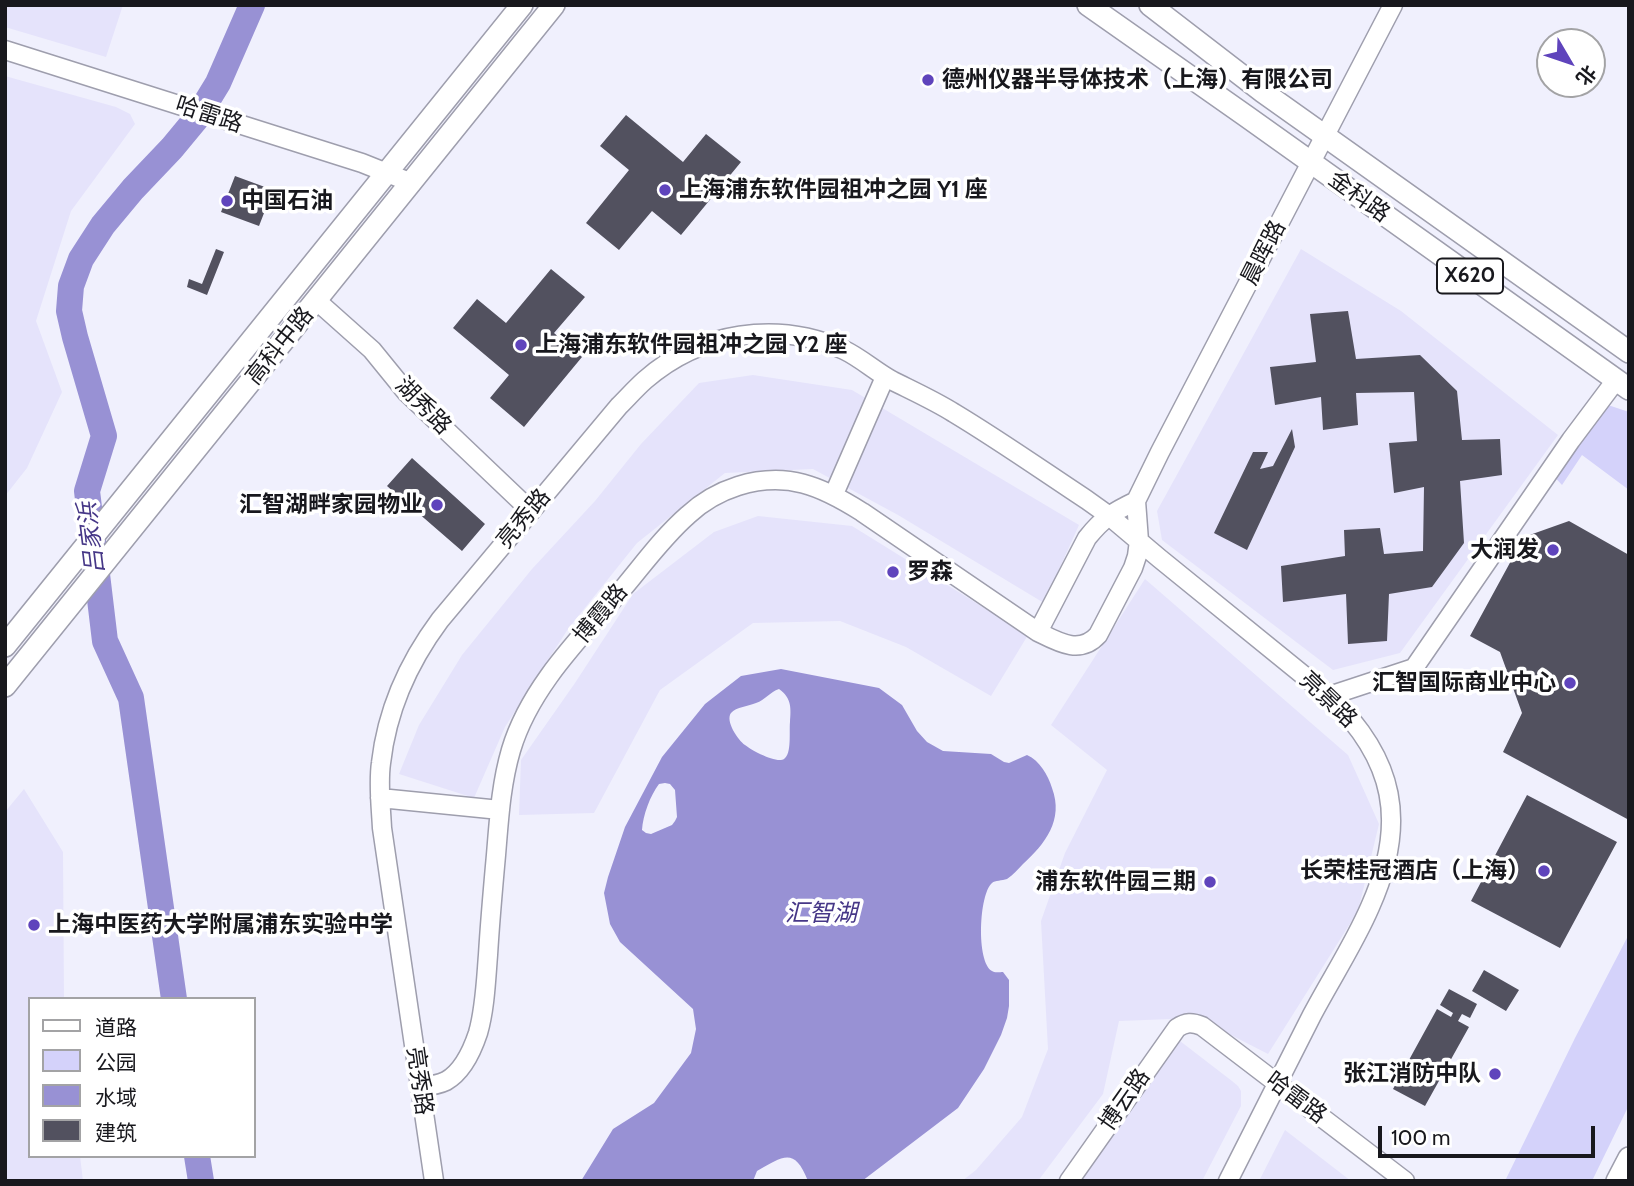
<!DOCTYPE html>
<html>
<head>
<meta charset="utf-8">
<style>
	body { margin:0 }
	#map { position:relative; width:1634px; height:1186px; overflow:hidden; background:#f0f0fd; font-family:Cabin,"Noto Sans SC",sans-serif }
	canvas { display:block }
	.frame { position:absolute; inset:0; border:7px solid #18181d; pointer-events:none }
	.legend { position:absolute; left:28px; top:997px; width:228px; height:161px; box-sizing:border-box; background:#fff; border:2px solid #a3a3a5; margin:0; padding:9px 12px; list-style:none; font-size:21px; color:#18181d }
	.legend li { display:flex; align-items:center; gap:14px; height:35px }
	.legend b { width:35px; border:2px solid #a3a3a5 }
	.north { position:absolute; left:1536px; top:28px; width:70px; height:70px; box-sizing:border-box; background:#fff; border:2px solid #a3a3a5; border-radius:50%; rotate:129deg; font-size:19px; font-weight:700; line-height:28px; text-align:center; color:#18181d }
	.north::after { content:''; display:block; margin:auto; width:24px; height:32px; background:#5f44bc; clip-path:polygon(50% 0,100% 100%,50% 72%,0 100%) }
	.scale { position:absolute; left:1378px; top:1126px; width:217px; height:32px; box-sizing:border-box; border:4px solid #18181d; border-top:0; padding-left:9px; font-size:21px; line-height:24px; white-space:nowrap; color:#18181d; -webkit-text-stroke:5px #fff; paint-order:stroke }
</style>
</head>
<body>
<div id="map">
<canvas width="1634" height="1186"></canvas>
<div class="frame"></div>
<ul class="legend">
<li><b style="height:9px;background:#fff"></b>道路</li>
<li><b style="height:19px;background:#d4d2fa"></b>公园</li>
<li><b style="height:19px;background:#9891d4"></b>水域</li>
<li><b style="height:19px;background:#52515f"></b>建筑</li>
</ul>
<div class="north">北</div>
<div class="scale">100 m</div>
</div>
<script>
const ctx = document.querySelector('canvas').getContext('2d');
ctx.lineJoin = 'round';
function fill(path, color) {
  ctx.fillStyle = color;
  ctx.fill(path, 'evenodd');
}
function trace(path, color, width, dash) {
  ctx.strokeStyle = color;
  ctx.lineWidth = width;
  ctx.lineCap = dash ? 'butt' : 'round';
  ctx.setLineDash(dash || []);
  ctx.stroke(path);
}
function write(font, color, halo, rows, align = 'center') {
  ctx.font = font + ' Cabin,"Noto Sans SC",sans-serif';
  ctx.lineWidth = 7;
  ctx.setLineDash([]);
  ctx.textBaseline = 'middle';
  ctx.strokeStyle = halo;
  ctx.fillStyle = color;
  for (const [text, x, y, turn = 0] of rows) {
    ctx.save();
    ctx.translate(x, y);
    ctx.rotate((+turn || 0) * Math.PI / 180);
    ctx.textAlign = isNaN(turn) ? turn : align;
    if (halo) ctx.strokeText(text, 0, 0);
    ctx.fillText(text, 0, 0);
    ctx.restore();
  }
}
fill(new Path2D(`
	M5,5h118l-17,52 -101,-30z
	M5,76l111,31 14,7 5,10 -64,87 -35,110 26,71 -35,76 -22,28z
	M1301,249l100,62 157,124 -158,218 -67,17 -171,-130 -5,-29z
	M753,375l99,15 227,135 -35,78 -146,-88 -85,-46 -88,4 -88,70 -69,86 -63,98 -31,71 -75,-24 20,-49 43,-70 70,-86 63,-68 46,-57 58,-61z
	M758,516l94,10 176,109 -37,61 -85,-49 -66,-26 -87,2 -93,67 -66,123 -75,2 2,-55 54,-77 58,-89 81,-62z
	M1145,579l203,176 31,69 -21,87 -90,143 -70,-36 -79,3 -16,73 -65,87h-76l14,-11 46,-53 26,-68 -7,-128 24,-68 42,-83 -56,-45z
	M24,789l39,63 1,147h-34v157h50l3,25h-78v-369z
	M1180,1041l52,40 6,5 3,5v15l-39,75h-122z
	M1285,1130l66,51h-92z`), '#e5e3fb');
fill(new Path2D(`
	M1608,405l21,7v78l-47,-35 -20,30 -13,-14z
	M1629,934v171l-37,76h-87l70,-143z`), '#d4d2fa');
fill(new Path2D(`
	M781,669l98,19 23,17 15,26 10,11 16,9 48,3 13,8 5,1 18,-8c13,6 21,20 25,33 12,32 -7,56 -29,76 -5,5 -10,11 -16,15 -5,2 -12,1 -15,4 -13,11 -16,79 0,88 2,2 8,1 11,1l6,8v26l-2,12 -6,17 -17,34 -26,39 -96,73h-54c-14,-35 -25,-24 -51,-10l-4,10h-172l32,-52 41,-26 37,-50 5,-24 -3,-20 -73,-67 -10,-18 -6,-31 4,-16 17,-50 37,-70 43,-53 36,-28zM779,689c13,9 12,20 11,33 -1,9 2,32 -6,37 -7,5 -33,-9 -39,-14 -7,-5 -20,-24 -14,-32 5,-6 18,-7 25,-10 9,-3 14,-11 23,-14zM665,783l5,1 5,6 2,27 -2,4 -3,4 -21,9 -5,-1 -4,-3c1,-15 8,-34 17,-46z`), '#9891d4');
trace(new Path2D(`
	M174,999l-43,-301 -26,-57 -18,-150 17,-55 -29,-99 -6,-26 2,-25 10,-27 22,-34 30,-36 39,-41 24,-29 22,-36 34,-78
	M197,1156l4,25`), '#9891d4', 26);
fill(new Path2D(`
	M626,115l57,47 23,-28 35,28 -60,73 -29,-24 -33,39 -33,-27 43,-53 -29,-24z
	M235,176l38,14 -14,36 -38,-14z
	M216,249l8,3 -17,43 -20,-8 2,-8 13,5z
	M551,269l34,28 -31,36 28,24 -58,70 -34,-29 19,-23 -56,-47 24,-29 29,24z
	M1348,311l8,48 64,-4 37,36 5,49 38,-1 2,36 -42,6 4,62 -32,44 -43,7 -2,47 -39,3 -2,-50 -63,8 -2,-36 64,-10 -1,-26 36,-2 4,26 39,-3 1,-64 -30,6 -5,-50 28,-2 -3,-49 -58,1 2,32 -35,5 -2,-33 -46,8 -5,-38 46,-5 -6,-48z
	M1292,429l3,18 -48,103 -33,-17 39,-81h15l-8,17 13,-3z
	M412,458l73,66 -23,27 -75,-65z
	M1569,521l60,34v265l-126,-68 19,-39 -22,-61 -30,-16 54,-99z
	M1527,795l90,47 -57,106 -89,-47z
	M1484,970l35,20 -13,21 -34,-20z
	M1449,989l28,15 -7,14 -8,-4 -4,7 11,6 -44,79 -32,-17 44,-80 14,8 2,-4 -13,-8z`), '#52515f');
const minor = new Path2D(`
	M5,50l357,113 50,20
	M317,301l55,49 35,43 124,118
	M834,494l51,-117
	M1038,632l49,-94c16,-20 26,-26 49,-37
	M1329,696l85,-28 157,-228 45,-60
	M380,798l120,12
	M420,1087c9,-1 18,-2 26,-6 16,-9 26,-30 32,-48 7,-24 8,-53 10,-78 2,-34 5,-67 8,-100 3,-36 5,-71 15,-105 19,-64 71,-114 114,-164 20,-24 39,-50 63,-71 14,-13 31,-23 50,-29 49,-15 83,0 124,26l176,120c20,10 42,23 60,3l35,-67 4,-12 2,-15 -3,-40 24,-49 233,-447
	M434,1181l-52,-353c-1,-21 -4,-44 -1,-65 6,-53 27,-100 59,-143l179,-214c9,-9 17,-18 26,-26 55,-48 132,-60 199,-30 17,8 32,22 49,31 20,10 42,20 61,32 45,27 89,58 133,87l21,15 51,43 170,138c66,63 79,127 41,211 -16,37 -39,72 -58,108 -28,55 -56,111 -84,166
	M1069,1181l108,-153c9,-6 15,-6 25,-2l203,155`);
const major = new Path2D(`
	M1088,5l158,111 383,273
	M1150,5l113,87 366,260
	M5,646l517,-641
	M5,686l549,-681
	M1617,1181l12,-23`);
trace(minor, '#9e9ead', 21);
trace(major, '#9e9ead', 24);
trace(minor, '#fff', 18);
trace(major, '#fff', 21);
for (const [x, y, r, color] of [
	[928,80,7,"#5f44bc"],
	[665,190,7,"#5f44bc"],
	[227,201,7,"#5f44bc"],
	[521,345,7,"#5f44bc"],
	[437,505,7,"#5f44bc"],
	[1553,550,7,"#5f44bc"],
	[893,572,7,"#5f44bc"],
	[1570,683,7,"#5f44bc"],
	[1544,871,7,"#5f44bc"],
	[1210,882,7,"#5f44bc"],
	[34,925,7,"#5f44bc"],
	[1495,1074,7,"#5f44bc"]
]) {
  const dot = new Path2D();
  dot.arc(x, y, r, 0, 2 * Math.PI);
  ctx.fillStyle = color;
  ctx.fill(dot);
  trace(dot, '#fff', 2.5);
}
for (const [x, y, w] of [
	[1470,276,66]
]) {
  const box = new Path2D();
  box.roundRect(x - w / 2, y - 17.5, w, 35, 5);
  ctx.fillStyle = '#fff';
  ctx.fill(box);
  trace(box, '#18181d', 2);
}
write('bold 21px', '#18181d', null, [
	["X620",1470,276]
]);
write('bold 23px', '#18181d', '#fff', [
	["德州仪器半导体技术（上海）有限公司",942,80],
	["上海浦东软件园祖冲之园 Y1 座",679,190],
	["中国石油",241,201],
	["上海浦东软件园祖冲之园 Y2 座",535,345],
	["汇智湖畔家园物业",423,505,"right"],
	["大润发",1539,550,"right"],
	["罗森",907,572],
	["汇智国际商业中心",1556,683,"right"],
	["长荣桂冠酒店（上海）",1530,871,"right"],
	["浦东软件园三期",1196,882,"right"],
	["上海中医药大学附属浦东实验中学",48,925],
	["张江消防中队",1481,1074,"right"]
], 'left');
write('23px', '#18181d', '#fff', [
	["哈雷路",209,115,18],
	["金科路",1359,197,36],
	["晨晖路",1264,253,-63],
	["高科中路",280,346,-51],
	["湖秀路",423,406,46],
	["亮秀路",524,519,-50],
	["博霞路",601,614,-50],
	["亮景路",1328,700,44],
	["亮秀路",419,1081,82],
	["哈雷路",1296,1098,37],
	["博云路",1125,1100,-55]
]);
write('italic 24px', '#463787', '#fff', [
	["吕家浜",92,538,-97],
	["汇智湖",821,914]
]);
</script>
</body>
</html>
